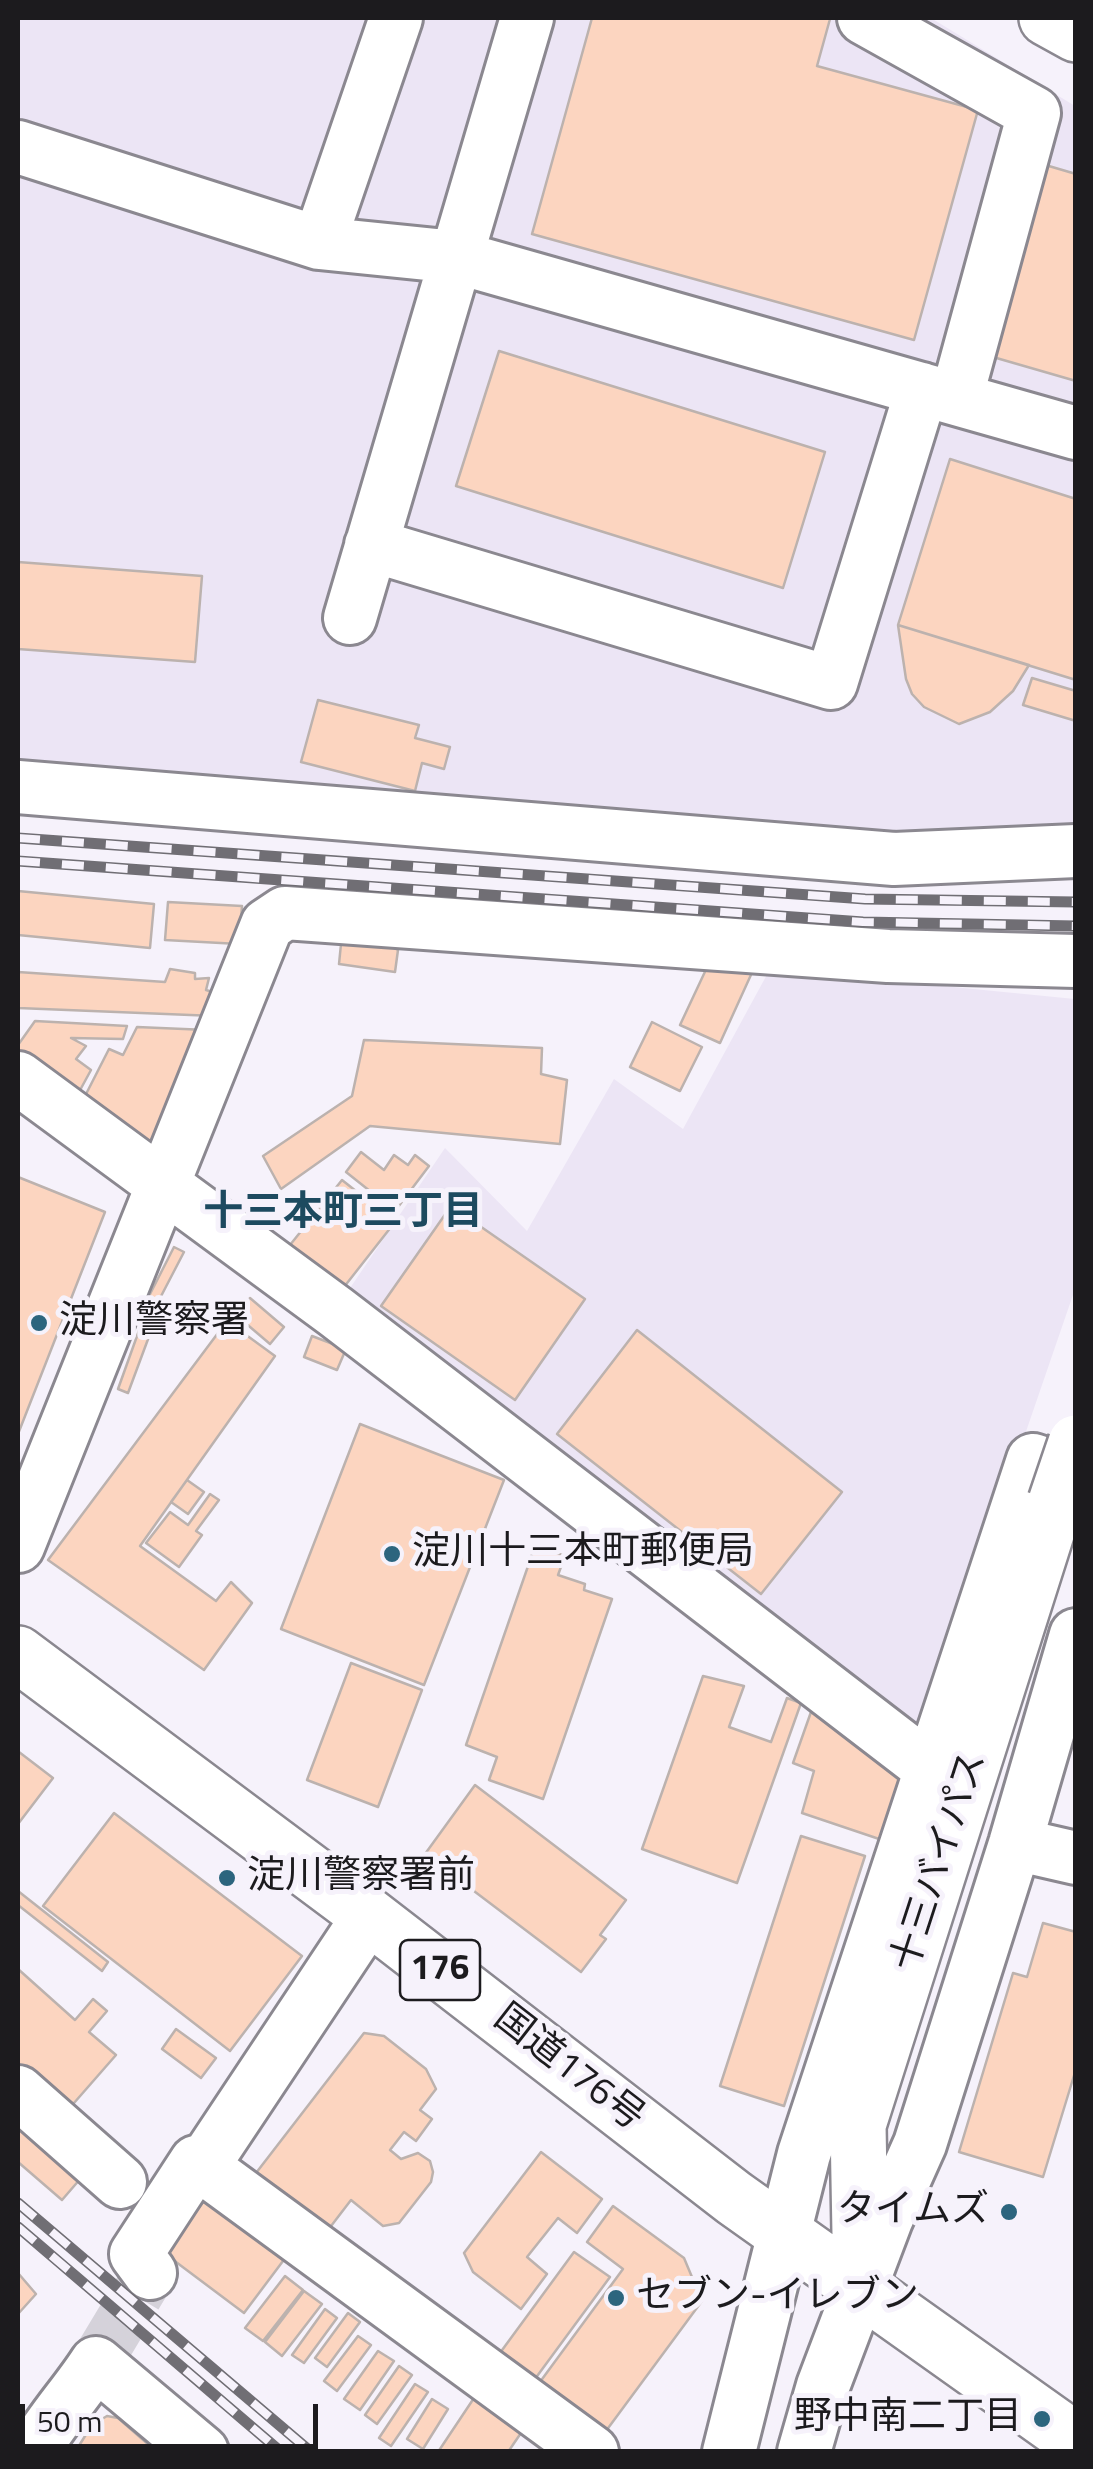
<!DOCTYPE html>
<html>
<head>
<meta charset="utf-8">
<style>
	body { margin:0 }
	#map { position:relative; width:1093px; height:2469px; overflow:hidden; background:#f6f2fb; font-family:"Titillium Web",sans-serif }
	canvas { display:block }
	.frame { position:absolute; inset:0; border:20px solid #1c1b1e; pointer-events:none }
	.scale { position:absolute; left:20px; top:2404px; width:298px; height:45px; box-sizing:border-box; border:5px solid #1c1b1e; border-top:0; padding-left:12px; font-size:30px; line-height:35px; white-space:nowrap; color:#1c1b1e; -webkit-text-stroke:8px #f6f2fb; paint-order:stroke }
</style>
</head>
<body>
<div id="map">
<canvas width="1093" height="2469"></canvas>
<div class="frame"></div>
<div class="scale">50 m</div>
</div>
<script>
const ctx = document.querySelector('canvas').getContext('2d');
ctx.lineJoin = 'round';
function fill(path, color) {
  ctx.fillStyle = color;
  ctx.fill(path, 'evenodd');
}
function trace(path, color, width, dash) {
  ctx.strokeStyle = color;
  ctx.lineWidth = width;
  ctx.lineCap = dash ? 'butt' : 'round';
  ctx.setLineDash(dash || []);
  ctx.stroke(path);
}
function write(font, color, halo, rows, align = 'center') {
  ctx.font = font + ' "Titillium Web","Noto Sans JP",sans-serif';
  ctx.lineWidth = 10;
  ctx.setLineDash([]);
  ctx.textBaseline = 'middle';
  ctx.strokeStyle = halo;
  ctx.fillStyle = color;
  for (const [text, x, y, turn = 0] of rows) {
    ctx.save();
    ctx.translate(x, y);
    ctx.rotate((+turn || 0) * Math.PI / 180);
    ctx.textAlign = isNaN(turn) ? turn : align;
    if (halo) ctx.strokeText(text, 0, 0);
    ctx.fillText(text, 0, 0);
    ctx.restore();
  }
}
fill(new Path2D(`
	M18,18h913l144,88v721l-160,6 -897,-65z
	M770,969l305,30v290l-153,445 -576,-440 99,-146 82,83 87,-152 69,50z`), '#ece5f5');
const building = new Path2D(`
	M592,18h231l7,1 -13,47 161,44 -64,230 -382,-106z
	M1042,164l34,10v207l-90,-26z
	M499,351l326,101 -42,136 -327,-102z
	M950,459l126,40v181l-178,-55z
	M18,562l184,14 -7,86 -177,-13z
	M898,625l131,40 -16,26 -23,21 -31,12 -35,-17 -12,-13 -6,-15z
	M1032,678l44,13v30l-53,-16z
	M318,700l101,25 -4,13 35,9 -6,22 -22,-6 -7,28 -114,-29z
	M18,891l136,13 -4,44 -132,-13z
	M168,902l74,4 -3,38 -74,-4z
	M342,934l33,3 23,13 -3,22 -56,-8z
	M710,961l45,5 -35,77 -40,-18z
	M170,969l25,4v6l14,-1 -3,12 13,4 -4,22 -197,-8v-36l147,10z
	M35,1021l92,5 -4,13 -52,-1 15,8 -10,13 15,11 -18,33 -55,-43v-15z
	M652,1022l50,25 -22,44 -50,-24z
	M137,1027l70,3 -47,119 -59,-28 -18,-21 26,-51 14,6z
	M364,1040l178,8 -1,26 26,6 -7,64 -190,-18 -89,63 -18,-33 89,-60z
	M361,1152l23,18 10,-15 14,10 7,-10 14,11 -34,45 -49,-39z
	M18,1177l87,35 -87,222z
	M342,1180l53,42 -51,65 -54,-42z
	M451,1206l134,93 -70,101 -134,-94z
	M174,1247l10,5 -26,50 -10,-4z
	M250,1298l34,29 -14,17 -34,-29z
	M146,1311l11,4 -29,78 -10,-4z
	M227,1321l48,35 -135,190 76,55 15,-19 21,21 -48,67 -156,-110z
	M637,1330l205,162 -81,102 -204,-160z
	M312,1336l34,13 -9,21 -33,-13z
	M360,1424l144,56 -80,205 -143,-56z
	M187,1480l17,12 -16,22 -17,-12z
	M210,1494l9,6 -23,31 6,4 -23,32 -33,-24 24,-31 18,13z
	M535,1546l30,10 -7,19 27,9 -1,6 28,9 -69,200 -54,-19 8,-23 -31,-12z
	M351,1663l71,27 -44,117 -71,-27z
	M703,1676l41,10 -15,41 42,15 16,-44 14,5 -64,180 -95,-34z
	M811,1712l31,9 72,65 -20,58 -92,-31 12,-42 -21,-8z
	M19,1752l34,26 -35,46v-70z
	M475,1785l151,115 -26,35 6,4 -25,33 -156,-118z
	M114,1813l188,143 -72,95 -187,-145z
	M801,1836l64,20 -81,250 -64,-20z
	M18,1891l90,71 -6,9 -84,-66z
	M1043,1923l33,9v137l-33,108 -84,-25 54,-179 14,4z
	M18,1969l57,51 18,-21 14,12 -18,21 27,23 -49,56 -49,-43z
	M176,2029l40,29 -15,20 -39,-29z
	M364,2033l20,3 42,33 10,20 -16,21 12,9 -16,22 -12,-9 -14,18 11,9 17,-6 12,8 3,11 -2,10 -32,41 -16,3 -32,-26 -23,30 -39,-24 -33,-33z
	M18,2123l63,55 -19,22 -44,-38z
	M541,2152l61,47 -25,34 -19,-15 -31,39 20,17 -26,35 -48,-37 -9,-19z
	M207,2197l79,60 -42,56 -80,-60z
	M613,2206l71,52 18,43 -99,134 -66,-49 86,-117 -36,-27z
	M574,2252l36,25 -78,106 -35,-26z
	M18,2273l18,21 -18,20z
	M285,2276l18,14 -40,51 -18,-13z
	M304,2291l18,13 -40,52 -17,-14z
	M325,2309l12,9 -33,45 -12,-8z
	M348,2313l12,9 -33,45 -12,-9z
	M358,2336l13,9 -34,46 -13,-10z
	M378,2351l16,10 -34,49 -16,-11z
	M399,2366l13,9 -35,49 -12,-9z
	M415,2384l13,8 -37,54 -12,-8z
	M474,2398l49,32 -15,22h-70z
	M432,2399l16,10 -25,40 -16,-10z
	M107,2416l11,2 39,34h-82l17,-27z`);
fill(building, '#fcd5c0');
trace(building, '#bcb2ae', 2.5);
trace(new Path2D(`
	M96,2363l54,-90`), '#d5d2da', 52, [52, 26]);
const minor = new Path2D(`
	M864,18l170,95 -78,286
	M18,147l301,96 137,14 620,176
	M319,243l77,-225
	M371,545l460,138 91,-294
	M350,618l177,-600
	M18,787l876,72 182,-8
	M18,1078l318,234 596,458
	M18,1546l249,-621 18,-12 603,43 188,5
	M1015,1844l61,14
	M18,2092l102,90
	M202,2167l167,-251
	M150,2273l-14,-19 60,-92 396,290
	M33,2452c18,-32 43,-58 63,-89l106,89
	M729,2452l75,-298 229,-694 43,14
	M804,2452l19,-66 63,-166 34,-76 95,-300 61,-209`);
const highway = new Path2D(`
	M1047,18l29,16
	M18,1654l351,262 365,282 342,243
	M861,2289l-3,-164 198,-623`);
trace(minor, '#8b8890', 58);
trace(highway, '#8b8890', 60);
trace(minor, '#fff', 52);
trace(highway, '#fff', 55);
const rail = new Path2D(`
	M18,838l847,61 211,3
	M18,861l845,61 213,4
	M18,2203l293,249
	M18,2227l263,225`);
trace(rail, '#706e74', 11);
trace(rail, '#f6f2fb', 8, [22]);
const highwayBridge = new Path2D(`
	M1056,1502l20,-59`);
trace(highwayBridge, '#8b8890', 60, []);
trace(highwayBridge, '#fff', 55);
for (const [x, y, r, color] of [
	[39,1323,10,"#2c657e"],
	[392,1554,10,"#2c657e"],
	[227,1878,10,"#2c657e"],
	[1009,2212,10,"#2c657e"],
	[616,2298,10,"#2c657e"],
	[1042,2419,10,"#2c657e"]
]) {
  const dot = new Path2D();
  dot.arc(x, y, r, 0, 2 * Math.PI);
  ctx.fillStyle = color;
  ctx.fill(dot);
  trace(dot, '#f6f2fb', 4);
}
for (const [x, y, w] of [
	[440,1970,80]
]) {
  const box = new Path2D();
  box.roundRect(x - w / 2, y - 30, w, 60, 8);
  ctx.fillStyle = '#f6f2fb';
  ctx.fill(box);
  trace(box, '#1c1b1e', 2.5);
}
write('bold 35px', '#1c1b1e', null, [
	["176",440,1970]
]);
write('38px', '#1c1b1e', '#f6f2fb', [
	["淀川警察署",59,1323],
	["淀川十三本町郵便局",412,1554],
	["淀川警察署前",247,1878],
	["タイムズ",989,2212,"right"],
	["セブン-イレブン",636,2298],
	["野中南二丁目",1022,2419,"right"]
], 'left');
write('38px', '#1c1b1e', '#f6f2fb', [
	["十三バイパス",941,1862,-72],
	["国道176号",568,2069,38]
]);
write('bold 40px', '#1d4a5f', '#f6f2fb', [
	["十三本町三丁目",343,1214]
]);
</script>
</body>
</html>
